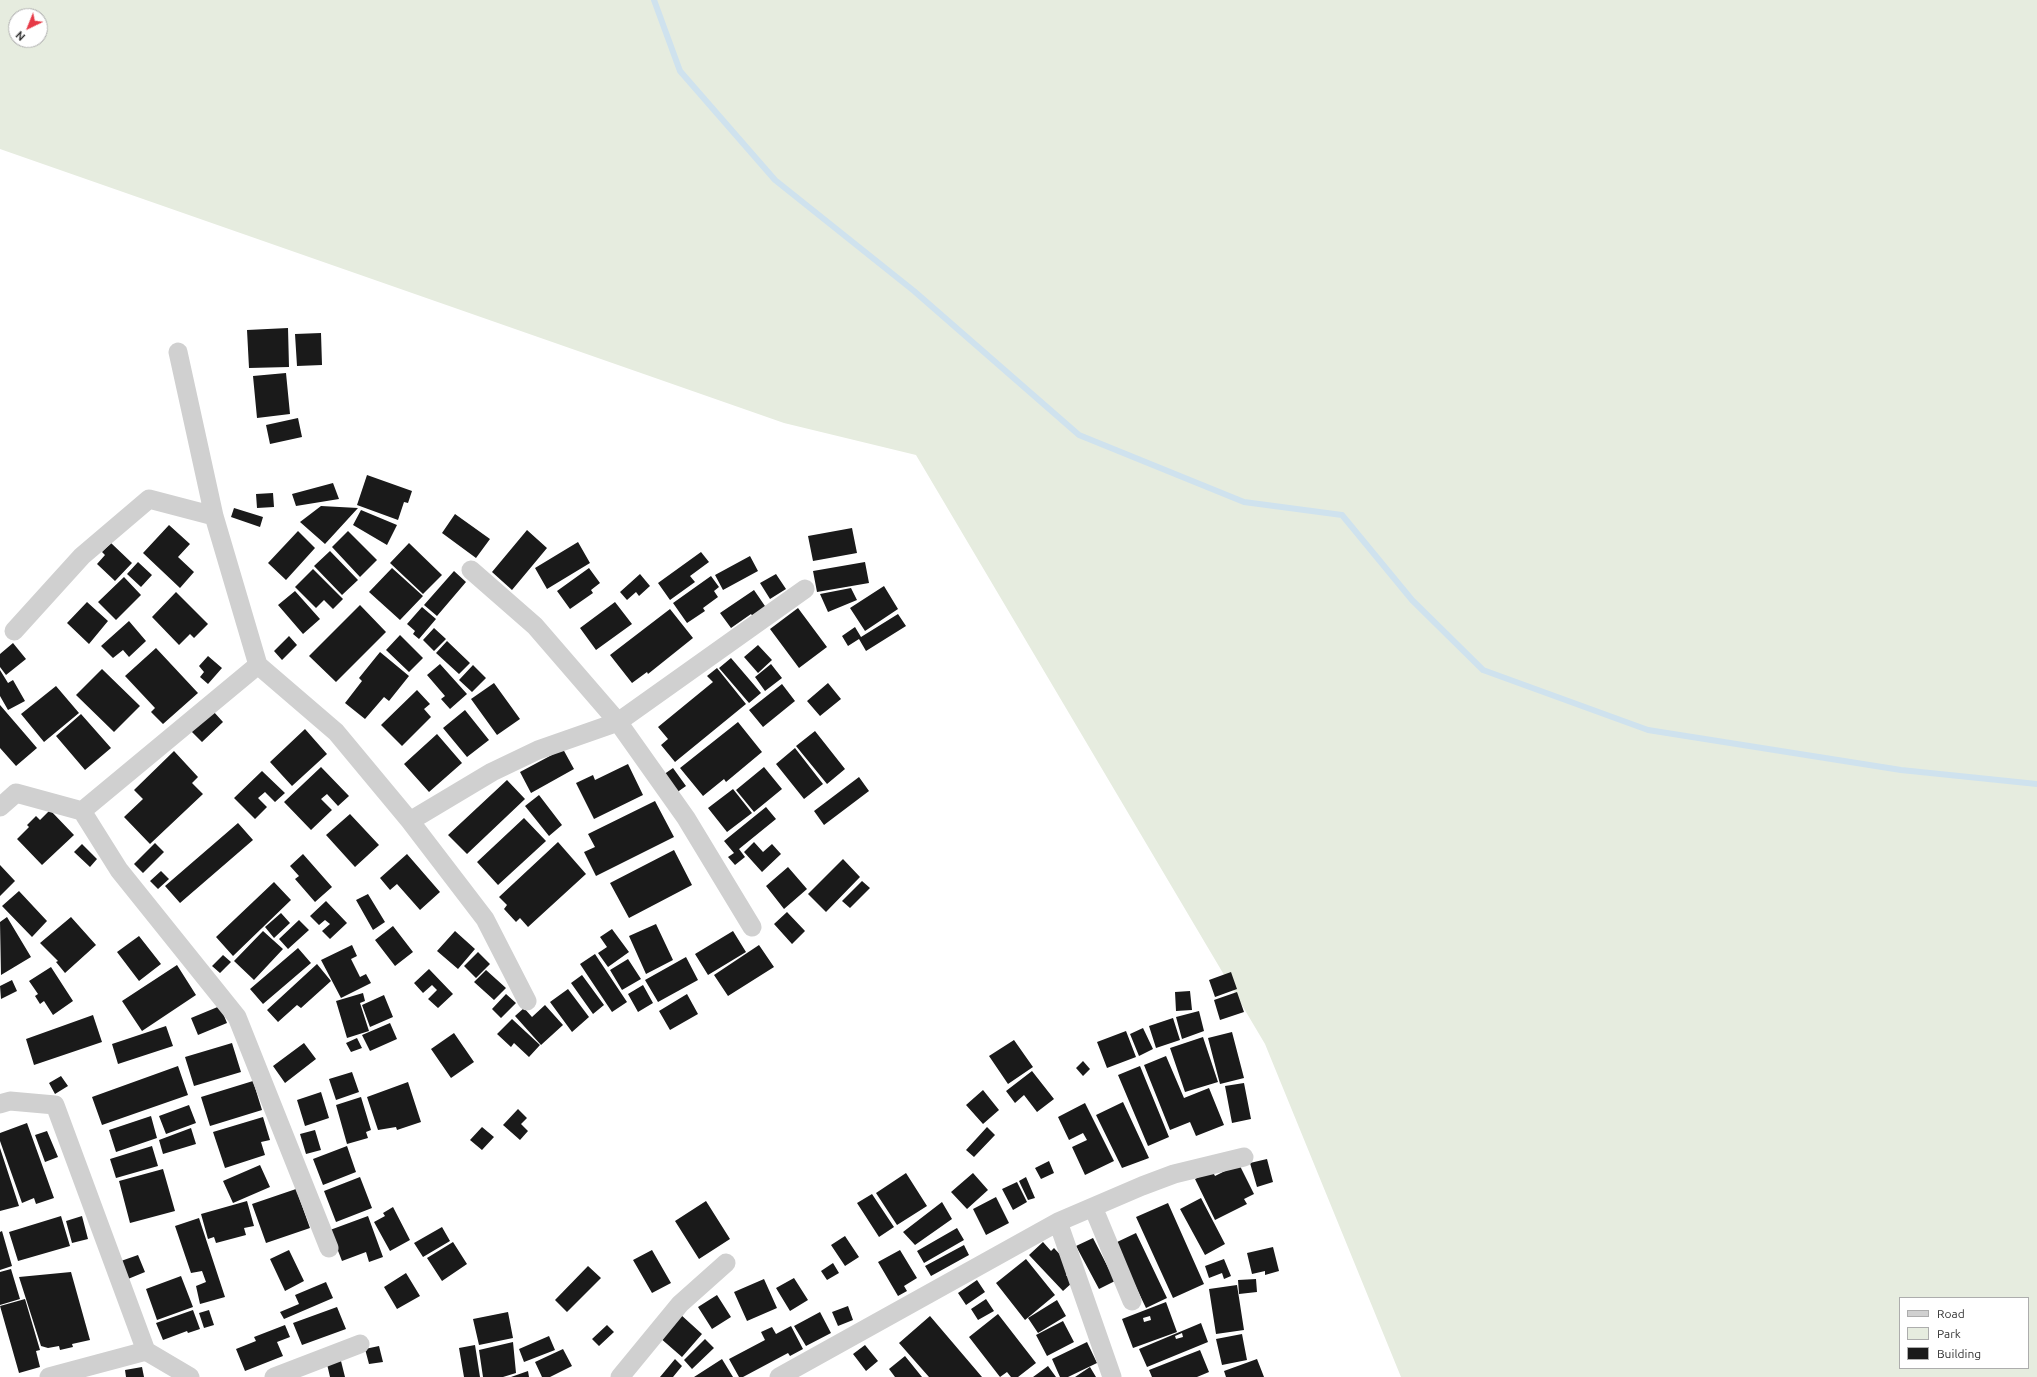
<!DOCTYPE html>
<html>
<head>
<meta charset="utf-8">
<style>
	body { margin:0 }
	#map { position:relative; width:2037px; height:1377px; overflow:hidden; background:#fff; font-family:Ubuntu,sans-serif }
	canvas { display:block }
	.legend { position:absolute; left:1899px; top:1297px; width:130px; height:72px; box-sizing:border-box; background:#fff; border:1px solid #adadad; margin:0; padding:5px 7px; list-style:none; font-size:12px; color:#333 }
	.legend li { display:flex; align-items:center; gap:8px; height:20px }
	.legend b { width:20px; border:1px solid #adadad }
	.north { position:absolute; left:8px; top:8px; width:40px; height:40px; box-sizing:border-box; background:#fff; border:1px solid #adadad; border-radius:50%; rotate:223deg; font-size:11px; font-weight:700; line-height:16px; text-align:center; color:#333 }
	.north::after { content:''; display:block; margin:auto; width:14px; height:18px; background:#e63946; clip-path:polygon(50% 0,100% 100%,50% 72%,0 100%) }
</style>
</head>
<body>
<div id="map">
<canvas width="2037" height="1377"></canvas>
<ul class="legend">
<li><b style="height:5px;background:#d0d0d0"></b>Road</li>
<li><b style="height:11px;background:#e6ecdf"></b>Park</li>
<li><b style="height:11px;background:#1a1a1a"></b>Building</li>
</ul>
<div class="north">N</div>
</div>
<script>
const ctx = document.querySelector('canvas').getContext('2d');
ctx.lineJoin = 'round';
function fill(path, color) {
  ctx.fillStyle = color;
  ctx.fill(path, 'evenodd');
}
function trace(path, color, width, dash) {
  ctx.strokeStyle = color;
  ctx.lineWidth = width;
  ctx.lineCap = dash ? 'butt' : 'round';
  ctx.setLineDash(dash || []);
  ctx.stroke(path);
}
fill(new Path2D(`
	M0,0h2037v1377h-636l-136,-333 -349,-589 -132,-32 -784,-274zM16,16h24v24h-24zM1900,1298h128v70h-128z`), '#e6ecdf');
trace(new Path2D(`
	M654,0l26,71 95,109 139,111 165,144 165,67 98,13 70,85 71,70 165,60 253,40 136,14`), '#cfe2ee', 6);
fill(new Path2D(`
	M288,328l1,39 -40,1 -2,-38z
	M321,333l1,32 -25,1 -2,-32z
	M286,373l4,41 -33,4 -4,-42z
	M298,418l4,19 -32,7 -4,-19z
	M367,475l45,16 -4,12 -4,-1 -6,18 -41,-15z
	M333,483l6,16 -43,7 -4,-12z
	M273,493l1,14 -17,1 -1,-14z
	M321,506l37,2 -33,36 -25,-22z
	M234,508l29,9 -3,10 -29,-10z
	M361,510l36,15 -10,20 -34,-20z
	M455,514l35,25 -14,19 -34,-25z
	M169,525l21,19 -12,13 16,15 -14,16 -37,-35z
	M852,528l5,25 -44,8 -5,-25z
	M527,530l20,18 -35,42 -20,-18z
	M298,531l17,17 -29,32 -18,-17z
	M348,531l29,29 -17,17 -28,-30z
	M578,542l12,21 -43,26 -12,-21z
	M111,543l21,20 -17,18 -18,-17 8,-9 -3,-3z
	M409,543l33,32 -19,19 -33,-31z
	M330,551l28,29 -16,15 -28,-29z
	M701,552l8,10 -19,14 5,6 -25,18 -12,-17z
	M750,556l8,15 -35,19 -8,-15z
	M138,562l14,13 -11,12 -14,-13z
	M865,562l4,21 -52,9 -4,-21z
	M392,568l31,28 -23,24 -31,-28z
	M589,568l11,15 -9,7 2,3 -23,16 -13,-18z
	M313,569l30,30 -10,10 -9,-9 -8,8 -21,-21z
	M454,571l12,11 -29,34 -13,-11z
	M640,574l10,12 -11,10 -3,-4 -9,8 -7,-8z
	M776,574l10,15 -16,10 -10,-16z
	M711,576l8,11 -5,4 4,6 -15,11 2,3 -18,12 -14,-20z
	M124,577l17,18 -25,25 -18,-18z
	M884,586l14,23 -33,22 -15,-23z
	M851,588l6,12 -29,12 -8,-18z
	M754,590l13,19 -13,9 -3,-4 -20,14 -11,-15z
	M295,591l25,28 -17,15 -25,-29z
	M176,592l32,32 -14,14 -4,-4 -11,11 -27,-28z
	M87,602l21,19 -19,23 -22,-21z
	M615,602l17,22 -36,26 -16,-22z
	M360,605l26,27 -50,50 -27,-26z
	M422,607l14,12 -17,20 -6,-5 2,-3 -8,-7z
	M798,608l29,39 -28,21 -29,-39z
	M670,609l23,29 -45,36 -1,-2 -15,11 -22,-28z
	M898,614l8,12 -40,25 -7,-12 -11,7 -6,-10 13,-9 6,10z
	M129,621l17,20 -17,16 -6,-7 -10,8 -12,-12z
	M434,628l12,11 -12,12 -11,-11z
	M400,635l23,23 -14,14 -23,-22z
	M289,636l8,9 -15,15 -8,-9z
	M447,641l23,22 -11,11 -23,-21z
	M13,643l13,16 -20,16 -6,-8v-13z
	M758,645l14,15 -14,13 -14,-16z
	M156,648l42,45 -35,31 -12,-12 4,-4 -30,-32z
	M380,652l29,24 -20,25 -5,-4 -19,22 -20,-16 17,-22 -3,-3z
	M208,656l14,12 -14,16 -8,-7 4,-5 -5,-6z
	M731,658l30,35 -12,10 -30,-35z
	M440,664l27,30 -17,15 -9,-10 4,-3 -18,-21z
	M771,664l11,14 -17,13 -10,-14z
	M473,665l13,13 -14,14 -13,-12z
	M717,668l29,36 -71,58 -14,-17 7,-6 -10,-12 55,-45 -6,-6z
	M102,669l38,37 -26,26 -38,-37z
	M0,670l8,13 5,-3 12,21 -17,9 -8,-14z
	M494,683l26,36 -23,16 -26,-36z
	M828,683l13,16 -21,17 -13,-15z
	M782,684l13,17 -32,26 -14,-17z
	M56,686l23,27 -35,29 -23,-28z
	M417,690l13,14 -6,5 7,8 -29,29 -21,-21z
	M0,705l37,43 -21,18 -16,-18z
	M465,710l24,30 -22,17 -24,-29z
	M213,711l10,11 -21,20 -11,-11z
	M81,714l30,34 -26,22 -29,-34z
	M738,722l24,30 -36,30 -2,-3 -21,17 -23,-28z
	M305,729l22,25 -35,32 -22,-24z
	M815,731l30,38 -18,15 -31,-38z
	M437,734l25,29 -33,29 -25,-28z
	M795,748l28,36 -19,15 -28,-35z
	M563,749l11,20 -43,24 -11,-21z
	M174,751l24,26 -6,6 11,11 -53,50 -26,-27 19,-18 -9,-9z
	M628,764l15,31 -49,24 -18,-36 17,-8 2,5z
	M321,767l28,29 -11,10 -11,-12 -6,5 11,11 -21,20 -27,-28z
	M764,767l18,22 -28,23 -18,-22z
	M673,768l13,18 -10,7 -13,-18z
	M262,771l23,22 -10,9 -10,-10 -7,6 9,9 -12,12 -21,-21z
	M859,777l10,14 -45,34 -10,-14z
	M507,780l18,19 -58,55 -19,-19z
	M733,789l19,24 -25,19 -19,-24z
	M539,795l23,30 -13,11 -24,-30z
	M655,801l19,36 -78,39 -12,-24 11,-5 -7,-13z
	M766,807l10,12 -37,30 6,8 -10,8 -7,-8 6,-4 -10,-12z
	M50,810l24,25 -32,30 -25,-26 12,-12 -2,-2 9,-9 4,4z
	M350,814l29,31 -24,22 -29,-32z
	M524,818l22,23 -48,44 -21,-23z
	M238,823l15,17 -73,63 -15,-17z
	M558,842l28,32 -58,53 -8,-9 -4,4 -12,-13 3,-4 -8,-8z
	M754,842l9,10 9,-8 9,10 -19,18 -18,-20z
	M155,843l9,9 -21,21 -9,-9z
	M82,844l15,15 -7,8 -16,-15z
	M674,850l18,35 -63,33 -19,-35z
	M303,854l29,33 -17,15 -20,-23 4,-3 -9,-10z
	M407,854l33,38 -20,18 -23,-26 -7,6 -10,-12z
	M843,859l17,18 -34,35 -18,-18z
	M0,865l15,16 -15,15z
	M788,867l19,22 -23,20 -18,-23z
	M161,871l8,8 -11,10 -8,-8z
	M862,881l8,7 -20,20 -8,-7z
	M274,882l17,18 -58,56 -17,-19z
	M19,891l28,30 -15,16 -30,-31z
	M368,894l17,28 -12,8 -17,-30z
	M326,901l21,22 -17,16 -8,-8 8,-7 -5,-4 -6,5 -9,-9z
	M787,912l18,19 -13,13 -18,-20z
	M281,913l9,10 -16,15 -9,-11z
	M7,917l24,40 -30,18 -1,-53z
	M71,917l25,28 -31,28 -9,-11 2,-1 -18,-18z
	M299,920l10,10 -21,19 -9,-10z
	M656,924l17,36 -27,14 -17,-38z
	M393,926l20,26 -18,14 -20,-26z
	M612,929l17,23 -21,15 -10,-14 9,-6 -7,-10z
	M263,931l20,18 -29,31 -20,-19z
	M455,931l20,18 -17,20 -21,-18z
	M733,931l13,21 -38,23 -13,-21z
	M139,936l22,28 -22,17 -22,-29z
	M352,945l5,11 -6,3 9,18 6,-3 5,9 -30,15 -20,-38z
	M759,945l15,22 -46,29 -14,-21z
	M298,948l13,15 -48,41 -13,-15z
	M478,952l12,12 -14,14 -12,-12z
	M595,954l32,48 -15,10 -32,-48z
	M223,955l8,7 -11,11 -8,-7z
	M686,957l12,23 -40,22 -13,-22z
	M628,959l13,20 -19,11 -12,-20z
	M317,964l14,17 -30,27 -4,-3 -19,17 -11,-12z
	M177,965l19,30 -54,36 -20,-30z
	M51,967l22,34 -20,14 -9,-14 -4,3 -5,-8 3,-2 -9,-13z
	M429,969l24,25 -15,14 -10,-9 9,-9 -5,-5 -9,8 -9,-10z
	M486,970l20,18 -12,12 -20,-18z
	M1231,972l6,17 -22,8 -6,-17z
	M582,975l22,30 -11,9 -22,-31z
	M12,980l5,11 -16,8 -1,-13z
	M643,985l10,18 -15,9 -10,-18z
	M568,989l21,28 -17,15 -22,-30z
	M1190,991l2,19 -16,1 -1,-19z
	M1237,992l7,20 -24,8 -6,-20z
	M363,993l2,8 -5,2 9,28 -22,7 -11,-37z
	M506,994l10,9 -15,15 -9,-9z
	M687,994l11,20 -28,16 -11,-19z
	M384,995l9,22 -23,10 -8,-22z
	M545,1005l18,20 -22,20 -26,-29 9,-8 8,9z
	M220,1006l7,17 -29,12 -7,-17z
	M1199,1011l5,20 -22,8 -6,-22z
	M93,1015l9,27 -68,23 -8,-26z
	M1173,1018l7,22 -24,8 -7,-22z
	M512,1019l28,26 -11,12 -15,-14 -3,4 -14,-13z
	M390,1023l7,16 -27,12 -8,-16z
	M166,1026l7,20 -55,18 -6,-20z
	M1143,1028l10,21 -14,7 -9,-22z
	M1126,1031l10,26 -29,11 -10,-26z
	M1232,1032l12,46 -24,6 -12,-46z
	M454,1033l20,29 -23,16 -20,-29z
	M1203,1037l15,45 -33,10 -15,-44z
	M357,1038l5,10 -11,4 -5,-9z
	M1014,1040l19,27 -25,17 -19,-28z
	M232,1043l9,29 -47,14 -9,-29z
	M304,1043l12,16 -31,24 -12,-17z
	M1166,1056l18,42 25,-10 15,37 -28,11 -6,-14 -20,8 -26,-65z
	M1083,1061l7,8 -7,7 -7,-8z
	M178,1066l10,29 -86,30 -10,-28z
	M1140,1066l29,71 -21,9 -30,-71z
	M1032,1071l22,28 -17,13 -13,-17 -9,8 -9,-12z
	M352,1072l7,20 -23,8 -7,-21z
	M61,1076l7,10 -13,8 -6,-11z
	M253,1081l9,29 -52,16 -9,-29z
	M408,1082l13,40 -24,8 -1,-3 -18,3 -11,-33z
	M1244,1083l7,36 -19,4 -7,-37z
	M983,1090l16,20 -16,14 -17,-19z
	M321,1092l8,26 -24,8 -8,-26z
	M361,1097l10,33 -5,2 2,6 -21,6 -11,-39z
	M1123,1102l26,56 -27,10 -26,-53z
	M1085,1103l29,58 -29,14 -13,-28 15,-7 -4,-7 -14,7 -11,-23z
	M189,1105l7,18 -30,11 -7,-18z
	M518,1109l9,9 -6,6 7,7 -8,9 -17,-15z
	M151,1116l6,22 -41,14 -7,-22z
	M263,1117l7,23 -9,2 4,13 -40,13 -12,-36z
	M27,1123l27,75 -18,6 -2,-6 -12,5 -22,-62v-8z
	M482,1127l12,10 -12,13 -12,-10z
	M987,1127l8,8 -21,22 -8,-7z
	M191,1128l5,16 -33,10 -4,-14z
	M315,1130l6,20 -15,4 -6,-20z
	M47,1131l11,26 -13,5 -10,-27z
	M152,1146l6,20 -42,12 -6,-19z
	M347,1146l9,26 -33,13 -10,-26z
	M0,1148l19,58 -19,5z
	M1267,1159l6,23 -16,5 -7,-24z
	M1049,1161l5,12 -13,6 -6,-11z
	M1239,1164l15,30 -10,5 3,5 -32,16 -20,-41 17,-9 3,6z
	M260,1165l10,22 -37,16 -10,-22z
	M163,1169l12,42 -45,12 -11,-42z
	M906,1173l21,33 -30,19 -21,-32z
	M973,1173l15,17 -21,19 -16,-17z
	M360,1177l12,31 -36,14 -12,-31z
	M1026,1177l9,21 -7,2 -9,-19z
	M1017,1182l10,20 -14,8 -11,-21z
	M296,1189l14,39 -44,15 -14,-39z
	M872,1194l22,33 -15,10 -22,-34z
	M996,1197l13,26 -23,12 -13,-26z
	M1201,1198l24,46 -20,11 -25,-46z
	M247,1201l7,25 -10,2 2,7 -30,8 -2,-6 -6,2 -7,-25z
	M706,1201l24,38 -31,20 -24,-38z
	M942,1202l10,17 -37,26 -12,-13z
	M1168,1203l36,81 -31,14 -37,-81z
	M393,1207l17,33 -20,11 -16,-29 11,-6 -2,-3z
	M61,1216l9,30 -52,15 -9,-29z
	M82,1216l6,23 -16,4 -6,-22z
	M368,1216l15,41 -14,5 -3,-10 -24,9 -12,-31z
	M199,1218l26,79 -25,7 -4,-18 10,-4 -4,-11 -11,2 -16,-47z
	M442,1227l8,14 -27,16 -9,-14z
	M957,1228l7,12 -40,23 -7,-12z
	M2,1231l10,35 -12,4v-38z
	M1136,1233l31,65 -21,10 -31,-65z
	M845,1236l14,21 -14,9 -14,-21z
	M1093,1238l22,43 -16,8 -23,-43z
	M453,1242l14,22 -25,17 -15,-23z
	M1043,1242l8,9 3,-3 11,12 5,11 -4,4 7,7 -10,9 -34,-36z
	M964,1245l5,10 -38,21 -6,-10z
	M1273,1247l6,24 -14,4v-4l-13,3 -5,-21z
	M289,1250l15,31 -19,10 -15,-32z
	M652,1250l19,33 -19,10 -19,-33z
	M900,1250l17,28 -13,8 3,5 -9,5 -20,-34z
	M138,1255l7,17 -17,7 -7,-18z
	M1026,1259l29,36 -30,25 -29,-37z
	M1224,1259l7,17 -7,3 -2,-6 -13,5 -4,-12z
	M833,1263l6,10 -12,7 -6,-9z
	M588,1266l13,12 -34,34 -12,-12z
	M11,1269l9,30 -20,6v-33z
	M71,1272l19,68 -18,4 1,3 -13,3 -1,-4 -11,2 -7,-2 -22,-69z
	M406,1273l14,23 -23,13 -13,-22z
	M181,1276l12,31 -36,13 -11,-31z
	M794,1278l14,22 -18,11 -14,-23z
	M764,1279l13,29 -30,13 -13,-29z
	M1256,1279l1,13 -18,2 -1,-14z
	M977,1280l8,12 -19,13 -8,-12z
	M326,1282l7,16 -49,21 -4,-7 19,-8 -4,-9z
	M1237,1285l7,45 -28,4 -7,-45z
	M717,1295l14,22 -19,12 -14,-22z
	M25,1299l15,51 -8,2 4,-1 4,16 -21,6 -19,-67z
	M986,1299l8,12 -16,9 -7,-11z
	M1057,1300l9,16 -28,17 -10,-15z
	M1166,1302l11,30 -44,16 -11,-29zM1150,1316l1,4 -7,2 -1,-4z
	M848,1306l5,14 -15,6 -6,-14z
	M337,1307l9,22 -44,16 -9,-22z
	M193,1310l7,19 -12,4 -1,-2 -24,9 -7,-17z
	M209,1310l5,15 -10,3 -5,-15z
	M508,1312l5,26 -34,7 -6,-26z
	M820,1312l11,21 -25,13 -12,-20z
	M680,1314l22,20 -20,23 -23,-20z
	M998,1314l38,49 -18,14h-7l-4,-5 -7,5 -31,-40z
	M930,1316l52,61h-53l-30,-34z
	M1063,1321l11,21 -27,14 -11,-21z
	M1201,1323l7,19 -61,25 -8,-18zM1182,1333l1,4 -7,2 -1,-3z
	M285,1325l5,12 -13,5 6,14 -38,15 -9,-22 20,-8 -2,-4z
	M607,1325l7,7 -15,14 -7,-7z
	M791,1326l12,23 -13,7 -2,-3 -45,24h-4l-10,-18 36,-19 -4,-8 11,-5 4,7z
	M1242,1334l5,26 -25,5 -6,-26z
	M549,1336l6,14 -31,12 -5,-13z
	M705,1339l9,9 -22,21 -8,-9z
	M513,1342l3,31 -13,4h-20l-4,-27z
	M1087,1342l10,21 -29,14h-8l-8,-18z
	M475,1345l5,32h-16l-5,-29z
	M865,1345l13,16 -12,10 -13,-17z
	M379,1346l4,16 -14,2 -4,-15z
	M563,1349l9,17 -22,11h-8l-7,-15z
	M1200,1350l9,22 -12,5h-45l-3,-7z
	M905,1356l17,21h-27l-6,-8z
	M675,1359l7,7 -9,11h-13z
	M722,1359l11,18h-39z
	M1257,1359l7,18h-38l-2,-6z
	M341,1361l4,16h-15l-3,-13z
	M1048,1366l8,11h-23z
	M142,1367l2,10h-18l-1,-7z
	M1090,1367l6,10h-21z
	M528,1371l1,6h-18z`), '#1a1a1a');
trace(new Path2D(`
	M178,352l36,164 44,149 78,67 74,89 75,98 42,82
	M471,570l64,56 83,96 68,96 66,109
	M14,631l68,-75 67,-57 65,17
	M0,807l16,-14 66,18 37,59 118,147 92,231
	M82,811l176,-146
	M410,821l82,-49 46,-22 80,-28 187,-133
	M0,1104l10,-3 45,4 91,246 44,26
	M1093,1207l39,94
	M1058,1222l54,155
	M49,1377l97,-26
	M274,1377l86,-33
	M620,1377l60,-73 46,-41
	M779,1377l279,-155 84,-36 32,-12 70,-17`), '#d0d0d0', 19);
</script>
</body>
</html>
